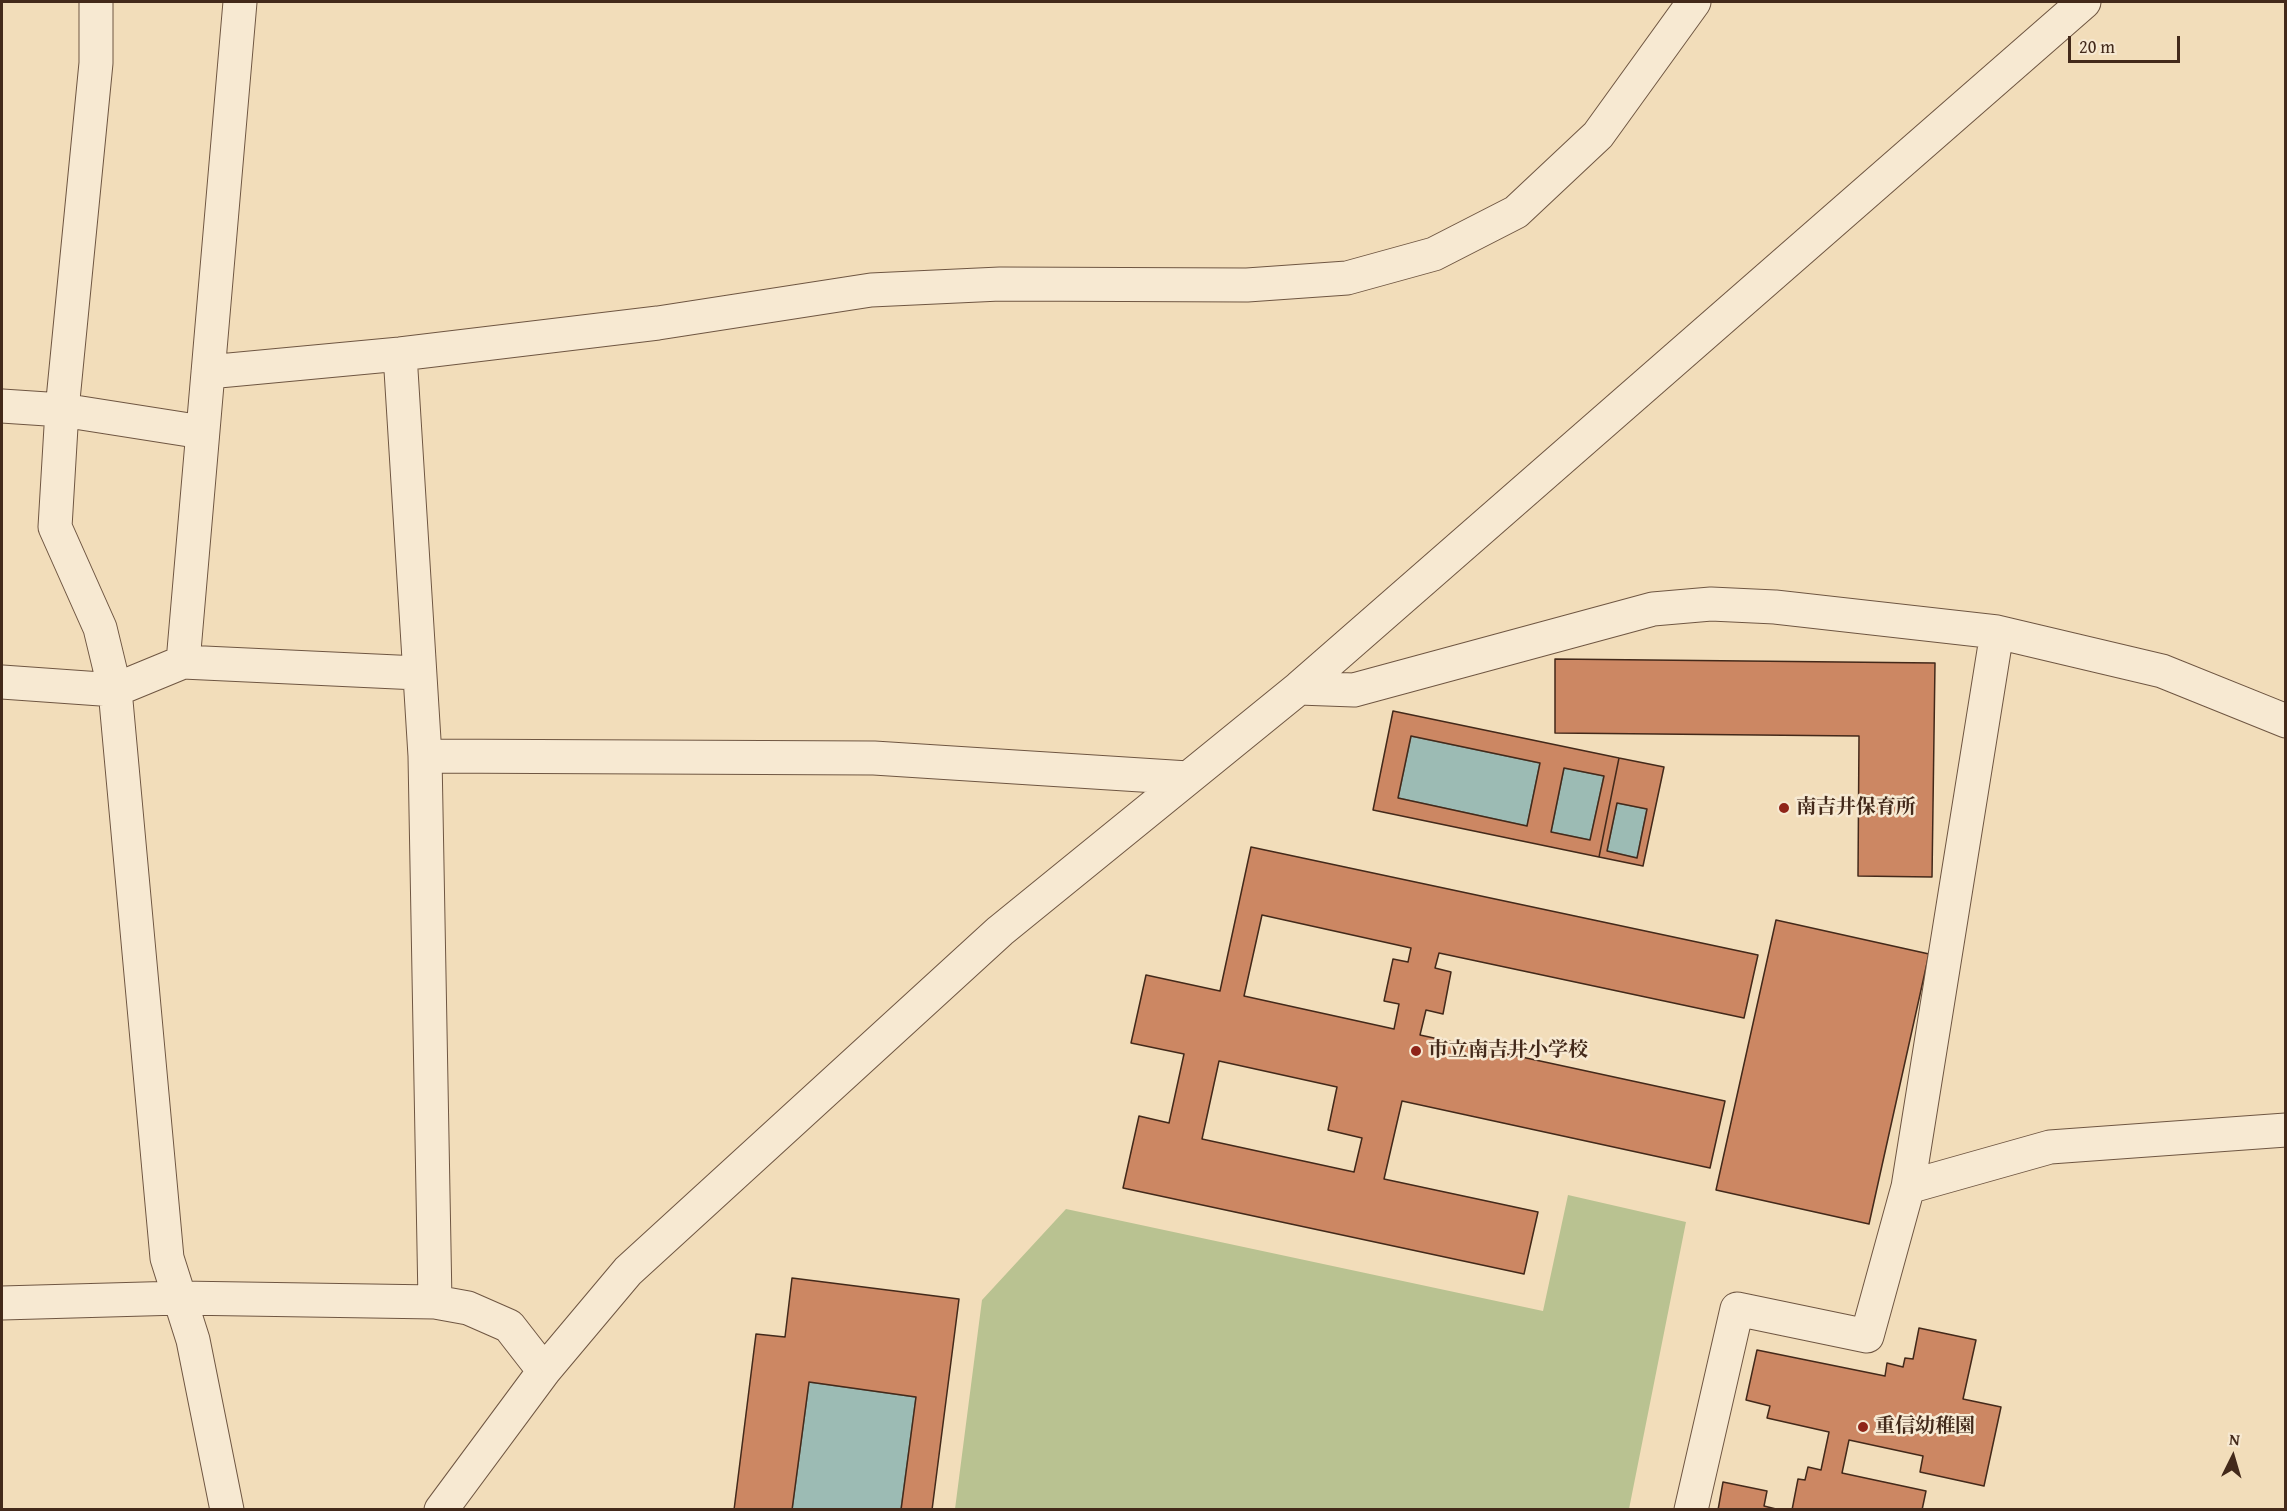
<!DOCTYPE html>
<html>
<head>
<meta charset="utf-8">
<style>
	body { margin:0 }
	#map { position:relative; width:2287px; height:1511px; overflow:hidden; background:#f2ddba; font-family:"Gentium Book Plus",serif }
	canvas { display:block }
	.frame { position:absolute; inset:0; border:3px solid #43291a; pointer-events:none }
	.north { position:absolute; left:2203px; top:1427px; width:60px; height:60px; -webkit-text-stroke:4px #f7e9d2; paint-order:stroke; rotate:5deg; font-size:16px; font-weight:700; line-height:24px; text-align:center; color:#43291a }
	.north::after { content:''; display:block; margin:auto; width:21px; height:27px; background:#43291a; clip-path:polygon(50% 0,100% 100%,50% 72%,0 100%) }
	.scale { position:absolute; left:2068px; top:36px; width:112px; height:27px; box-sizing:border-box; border:3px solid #43291a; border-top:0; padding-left:8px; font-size:18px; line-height:21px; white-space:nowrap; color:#43291a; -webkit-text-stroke:4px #f7e9d2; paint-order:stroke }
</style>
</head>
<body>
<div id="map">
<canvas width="2287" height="1511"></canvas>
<div class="frame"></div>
<div class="north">N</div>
<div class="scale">20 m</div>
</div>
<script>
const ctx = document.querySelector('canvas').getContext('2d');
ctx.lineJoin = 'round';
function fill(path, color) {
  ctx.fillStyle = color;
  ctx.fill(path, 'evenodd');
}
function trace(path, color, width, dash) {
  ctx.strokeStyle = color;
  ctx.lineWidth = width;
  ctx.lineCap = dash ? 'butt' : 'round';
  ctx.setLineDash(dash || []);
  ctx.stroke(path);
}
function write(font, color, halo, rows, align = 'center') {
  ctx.font = font + ' "Gentium Book Plus","Noto Serif JP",serif';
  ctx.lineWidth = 5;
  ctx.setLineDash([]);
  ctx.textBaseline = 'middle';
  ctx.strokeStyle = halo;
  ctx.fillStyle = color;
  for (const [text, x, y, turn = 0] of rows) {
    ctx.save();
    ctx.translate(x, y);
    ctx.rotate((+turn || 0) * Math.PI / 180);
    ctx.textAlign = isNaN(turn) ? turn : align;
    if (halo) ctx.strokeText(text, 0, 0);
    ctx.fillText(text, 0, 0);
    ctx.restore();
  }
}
fill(new Path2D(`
	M1568,1195l118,27 -57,287h-674l27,-209 84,-91 477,102z`), '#b9c291');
const water = new Path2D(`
	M1411,736l129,27 -13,63 -129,-28z
	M1564,768l40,8 -14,64 -39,-8z
	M1617,803l30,6 -10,49 -30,-7z
	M809,1382l107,15 -15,112 -109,1z`);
fill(water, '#9cbbb4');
trace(water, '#788176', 1.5);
const building = new Path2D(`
	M1555,659l380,4 -3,214 -74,-1 1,-140 -304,-3z
	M1393,711l226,47 -20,99 -226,-47zM1411,736l129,27 -13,63 -129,-28zM1564,768l40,8 -14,64 -39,-8z
	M1619,758l45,9 -21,99 -44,-9zM1617,803l30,6 -10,49 -30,-7z
	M1251,847l507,108 -14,63 -305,-65 -4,15 16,4 -8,42 -17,-4 -6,25 305,66 -15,67 -308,-67 -18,78 154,33 -14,62 -401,-86 16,-72 30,7 15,-69 -53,-11 15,-68 74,16zM1262,915l149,33 -3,14 -15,-3 -9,42 15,3 -5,25 -150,-33zM1219,1061l118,26 -9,43 34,8 -8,34 -152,-33z
	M1776,920l153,34 -60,270 -153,-34z
	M792,1278l167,21 -27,211h-31l15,-113 -107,-15 -17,128h-58l22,-176 29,3z
	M1919,1328l57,12 -13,59 38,8 -17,79 -64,-14 3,-16 -74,-16 -7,33 84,18 -4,19h-130l6,-31 7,1 3,-13 13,3 8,-38 -62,-14 3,-12 -24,-6 11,-50 128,26 2,-13 16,4 2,-9 8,1z
	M1723,1482l44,9 -3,15 16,4h-62z`);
fill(building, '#cc8763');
trace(building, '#43291a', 1.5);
const minor = new Path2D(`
	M96,2v61l-34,347 -7,117 45,101 15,62 52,568 26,82 34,170
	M400,354l25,402 10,546
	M208,372l192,-18 258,-31 213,-33 129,-6 247,1 100,-7 87,-24 82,-42 82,-77 96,-133
	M2,406l60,4 140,22
	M183,662l57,-660
	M2,682l113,8 68,-28 235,11
	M1299,688l55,2 299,-81 58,-5 64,3 222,25 165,39 124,50
	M425,756l449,2 314,20
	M1908,1187l142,-40 236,-17
	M2,1303l178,-5 255,4 33,6 41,18 35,45
	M441,1510l103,-139 84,-100 372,-340 299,-243 785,-686
	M1691,1510l46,-201 130,27 41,-149 89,-555`);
trace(minor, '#6f5642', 35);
trace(minor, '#f7e9d2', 33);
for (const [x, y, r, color] of [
	[1784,808,6,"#8f2418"],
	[1416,1051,6,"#8f2418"],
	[1863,1427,6,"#8f2418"]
]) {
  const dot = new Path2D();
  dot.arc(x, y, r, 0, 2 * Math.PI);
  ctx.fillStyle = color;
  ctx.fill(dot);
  trace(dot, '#f7e9d2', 2);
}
write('bold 20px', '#43291a', '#f7e9d2', [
	["南吉井保育所",1796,808],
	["市立南吉井小学校",1428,1051],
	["重信幼稚園",1875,1427]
], 'left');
</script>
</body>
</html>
